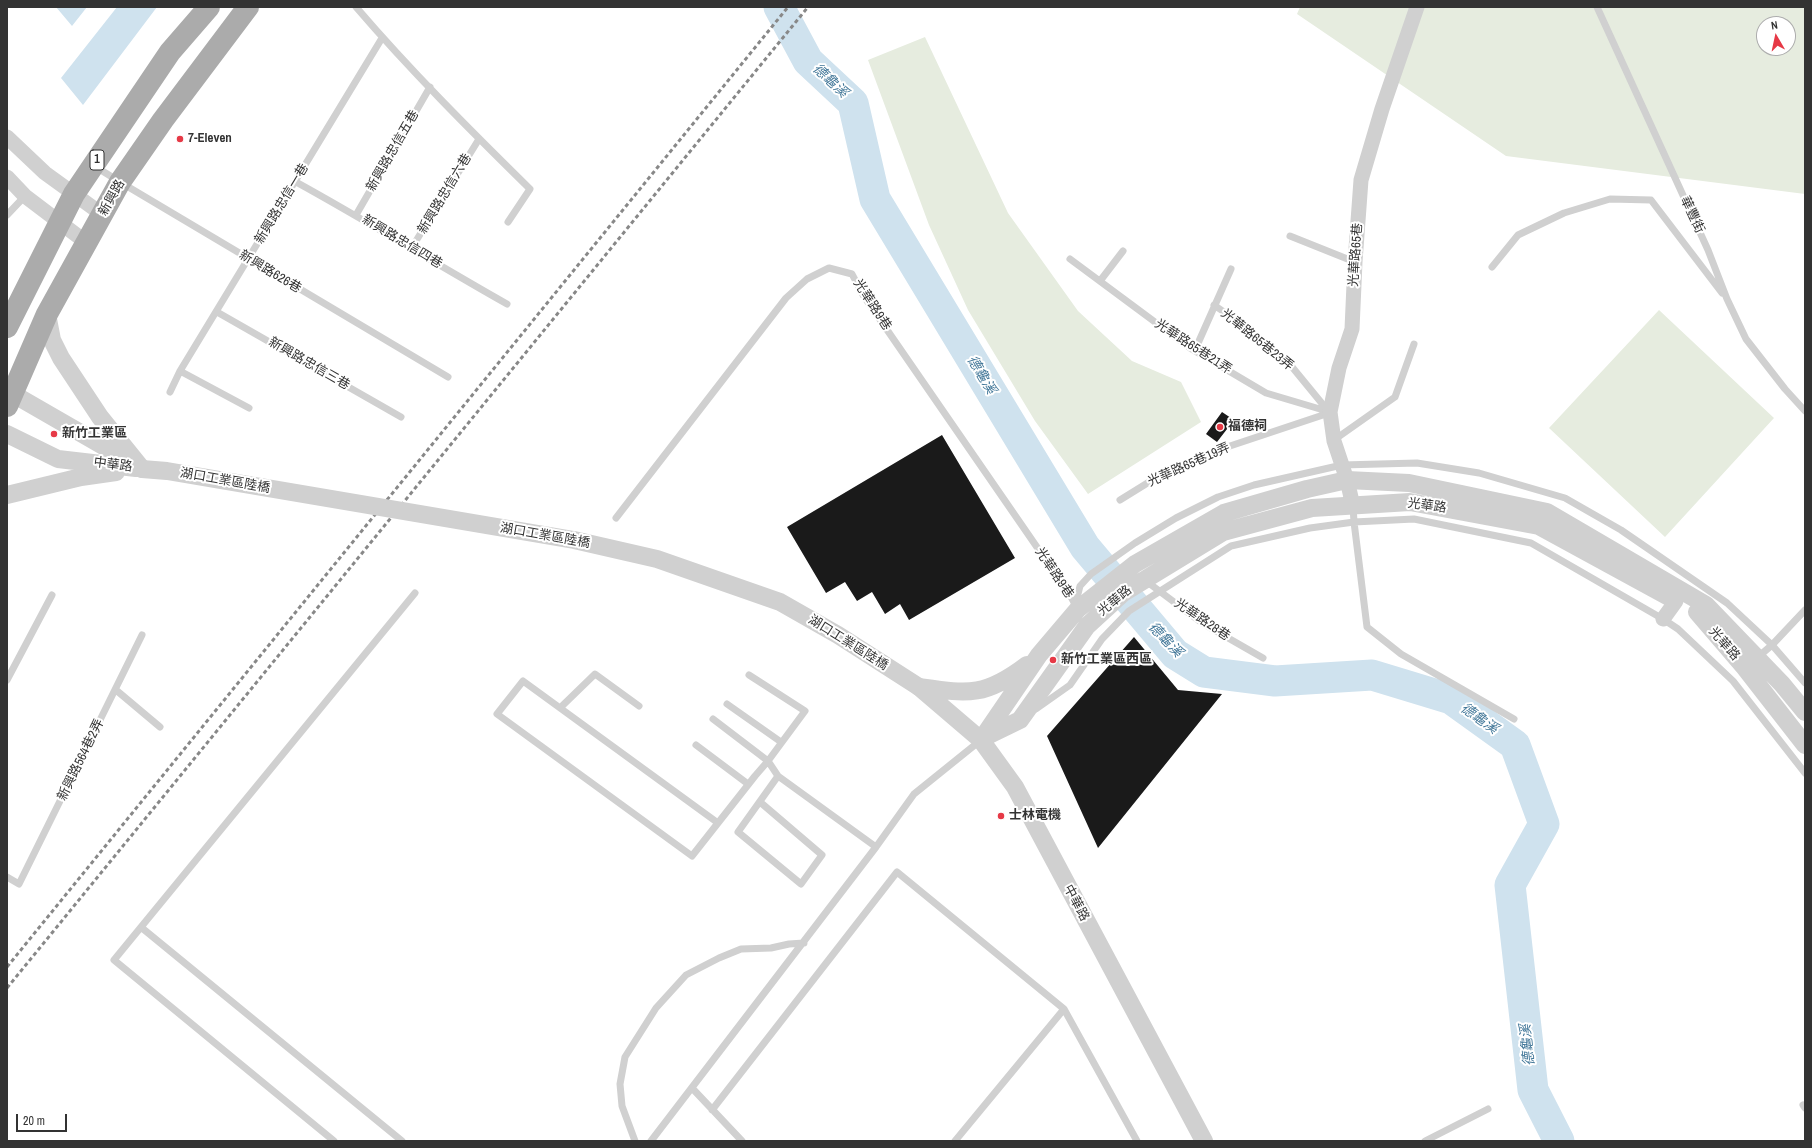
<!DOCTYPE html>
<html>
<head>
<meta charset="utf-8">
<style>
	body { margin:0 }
	#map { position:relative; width:1812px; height:1148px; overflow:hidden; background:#fff; font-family:"Archivo Narrow",sans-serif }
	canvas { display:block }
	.frame { position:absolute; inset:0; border:8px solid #333; pointer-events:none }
	.north { position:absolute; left:1756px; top:16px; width:40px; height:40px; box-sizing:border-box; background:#fff; border:1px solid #adadad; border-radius:50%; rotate:351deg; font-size:11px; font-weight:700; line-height:16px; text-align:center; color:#333 }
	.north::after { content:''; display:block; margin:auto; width:14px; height:18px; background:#e63946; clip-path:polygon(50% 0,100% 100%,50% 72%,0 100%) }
	.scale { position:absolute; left:16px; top:1114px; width:51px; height:18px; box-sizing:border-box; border:2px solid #333; border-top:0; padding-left:5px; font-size:12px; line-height:14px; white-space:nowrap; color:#333; -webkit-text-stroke:3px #fff; paint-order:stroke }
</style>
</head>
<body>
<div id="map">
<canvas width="1812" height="1148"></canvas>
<div class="frame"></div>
<div class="north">N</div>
<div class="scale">20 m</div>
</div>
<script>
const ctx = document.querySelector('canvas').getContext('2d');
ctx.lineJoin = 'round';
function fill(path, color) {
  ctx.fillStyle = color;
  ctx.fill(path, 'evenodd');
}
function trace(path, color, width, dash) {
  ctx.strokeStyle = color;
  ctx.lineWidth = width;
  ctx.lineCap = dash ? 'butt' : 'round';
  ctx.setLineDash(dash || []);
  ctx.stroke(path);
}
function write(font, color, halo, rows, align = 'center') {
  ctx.font = font + ' "Archivo Narrow","Noto Sans TC",sans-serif';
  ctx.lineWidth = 4;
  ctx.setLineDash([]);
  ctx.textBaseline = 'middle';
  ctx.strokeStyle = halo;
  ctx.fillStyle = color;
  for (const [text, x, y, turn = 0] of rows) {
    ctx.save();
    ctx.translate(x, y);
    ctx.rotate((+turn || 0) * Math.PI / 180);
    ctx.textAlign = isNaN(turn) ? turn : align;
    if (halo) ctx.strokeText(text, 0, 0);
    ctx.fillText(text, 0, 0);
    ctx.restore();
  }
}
fill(new Path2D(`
	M1300,7h505v187l-299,-38 -209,-142zM1764,24h24v24h-24z
	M925,37l83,176 70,98 54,50 49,21 20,40 -113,72 -53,-73 -67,-111 -39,-85 -61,-165z
	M1659,310l115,108 -109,119 -116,-109z`), '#e6ecdf');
fill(new Path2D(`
	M56,7h31l-15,19z
	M117,7h40l-74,98 -22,-27z`), '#cfe2ee');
trace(new Path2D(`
	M779,7l29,54 45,42 22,96 210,348 90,107 29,18 71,9 97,-6 79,24 64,46 29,79 -34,61 23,205 26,51`), '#cfe2ee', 31);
fill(new Path2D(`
	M1222,412l12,8 -17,22 -11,-8z
	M942,435l73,123 -106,62 -9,-16 -15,10 -13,-22 -15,9 -12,-19 -19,11 -39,-66z
	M1134,637l44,53 44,4 -124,154 -51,-112z`), '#1a1a1a');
trace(new Path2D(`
	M356,7c54,63 114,123 174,182l-22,33
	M1597,7l111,243 19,49 19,40 39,50 20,22
	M96,167l24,15 328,195
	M296,182c71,39 140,82 211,122
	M7,215l18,-19
	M356,215l74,-128
	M1290,236l65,26
	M411,249l68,-110
	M1070,259l120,89 76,45 64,19
	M1492,267l26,-32 46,-22 46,-14 41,1 71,93
	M1100,281l23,-30
	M1214,305l37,26 37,31 41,50
	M217,312l184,105
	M1195,350l36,-81
	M180,371l69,37
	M170,392l10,-21 202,-333
	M1334,440l61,-43 19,-53
	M1120,500l42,-26 50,-22 117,-39
	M1353,506l1,16 13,105 34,27 113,65
	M616,518l170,-220 21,-19 22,-11 23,6 11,21 207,300 6,11
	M1146,581l56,42 61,35
	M1078,607l-1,-9 3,-12 11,-12 44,-31 41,-25 42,-21 36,-12 88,-20 75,-2 62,10 86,25 56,32 106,73 45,42 33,38
	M1758,657l14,-12 33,-35
	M7,680l45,-85
	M116,690l44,37
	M727,704l54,38
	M561,707l34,-33 44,32
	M1036,709l34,-24 32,-46 27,-28 102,-65 79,-18 44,-6 60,-3 117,24 132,76 15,10 55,52 72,92
	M713,719l55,42 10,15 98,71
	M696,745l52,39
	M760,802l62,53 -21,29 -63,-52 40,-56
	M718,823l-195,-142 -26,33 195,142 63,-80 13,-15 37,-50 -56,-36
	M7,877l12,7 123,-249
	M142,928l260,213
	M692,1088l50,53
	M1803,1105l2,3
	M712,1110l185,-238 167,137 73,132
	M334,1141l-220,-181 301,-367
	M635,1141l-13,-35 -2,-22 5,-27 31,-49 30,-33 33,-17 22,-9 30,-1 18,-4 15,-1
	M651,1141l225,-294 38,-53 67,-54
	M955,1141l109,-132
	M1425,1141l63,-32`), '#d0d0d0', 7);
trace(new Path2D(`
	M7,137l38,36 58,42
	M7,177l18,19 62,47
	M1353,506l-6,-26 -13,-39 -4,-29 9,-44 13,-39 3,-67 6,-82 21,-71 35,-102
	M1663,619l13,-18`), '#d0d0d0', 15);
trace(new Path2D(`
	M47,314l5,26 9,18 39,59 42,52
	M7,394h6l118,68
	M7,434l51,25 78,9
	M7,495l74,-18 35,-5
	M1697,612l48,56 60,77
	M919,687l62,53 34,47 189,354
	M919,687c50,7 66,10 108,-22
	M983,738l37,-18 67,-94 36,-33 100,-61 89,-24 98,-6 129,24 132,72
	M981,740l58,-85 39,-46 57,-45 89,-51 83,-24 40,-9 62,3 138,29 159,93 76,79 23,28`), '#d0d0d0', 18);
trace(new Path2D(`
	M7,327l67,-133 96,-142 39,-45
	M7,406l40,-92 73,-132 43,-62 85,-113`), '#ababab', 22);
trace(new Path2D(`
	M7,967l781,-960
	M7,988l801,-981`), '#888', 3, [4, 3]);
trace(new Path2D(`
	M142,469l25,2 407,69 83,19 123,43 58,33 81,52`), '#d0d0d0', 18);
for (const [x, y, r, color] of [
	[180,139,4,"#e63946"],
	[1220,427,4,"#e63946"],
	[54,434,4,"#e63946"],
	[1053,660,4,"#e63946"],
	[1001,816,4,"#e63946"]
]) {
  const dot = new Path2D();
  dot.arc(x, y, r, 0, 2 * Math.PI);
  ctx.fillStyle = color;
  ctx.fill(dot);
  trace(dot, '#fff', 1.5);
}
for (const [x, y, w] of [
	[97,160,14]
]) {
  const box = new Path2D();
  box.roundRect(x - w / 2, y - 10, w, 20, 3);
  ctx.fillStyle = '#fff';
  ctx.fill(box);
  trace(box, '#333', 1);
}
write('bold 12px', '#333', null, [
	["1",97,160]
]);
write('bold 13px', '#333', '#fff', [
	["7-Eleven",188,139],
	["福德祠",1228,427],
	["新竹工業區",62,434],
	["新竹工業區西區",1061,660],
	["士林電機",1009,816]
], 'left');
write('13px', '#333', '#fff', [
	["新興路忠信五巷",393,151,-60],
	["新興路忠信六巷",445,194,-59],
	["新興路",112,198,-61],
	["新興路忠信一巷",282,204,-59],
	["華豐街",1692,215,65],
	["新興路忠信四巷",402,242,31],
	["光華路65巷",1356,255,-86],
	["新興路626巷",270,272,31],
	["光華路9巷",872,305,57],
	["光華路65巷23弄",1257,340,39],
	["光華路65巷21弄",1193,347,33],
	["新興路忠信三巷",309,364,30],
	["中華路",113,465,7],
	["光華路65巷19弄",1189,465,-24],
	["湖口工業區陸橋",225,481,10],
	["光華路",1427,506,8],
	["湖口工業區陸橋",545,536,10],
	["光華路9巷",1054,573,56],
	["光華路",1115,601,-39],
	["光華路28巷",1202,620,34],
	["湖口工業區陸橋",848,643,32],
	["光華路",1724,644,49],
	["新興路564巷2弄",81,760,-64],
	["中華路",1076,903,62]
]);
write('italic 14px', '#3f7597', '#fff', [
	["德龜溪",830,81,43],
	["德龜溪",981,375,59],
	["德龜溪",1165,640,46],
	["德龜溪",1479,719,35],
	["德龜溪",1528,1045,-96]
]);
</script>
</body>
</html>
